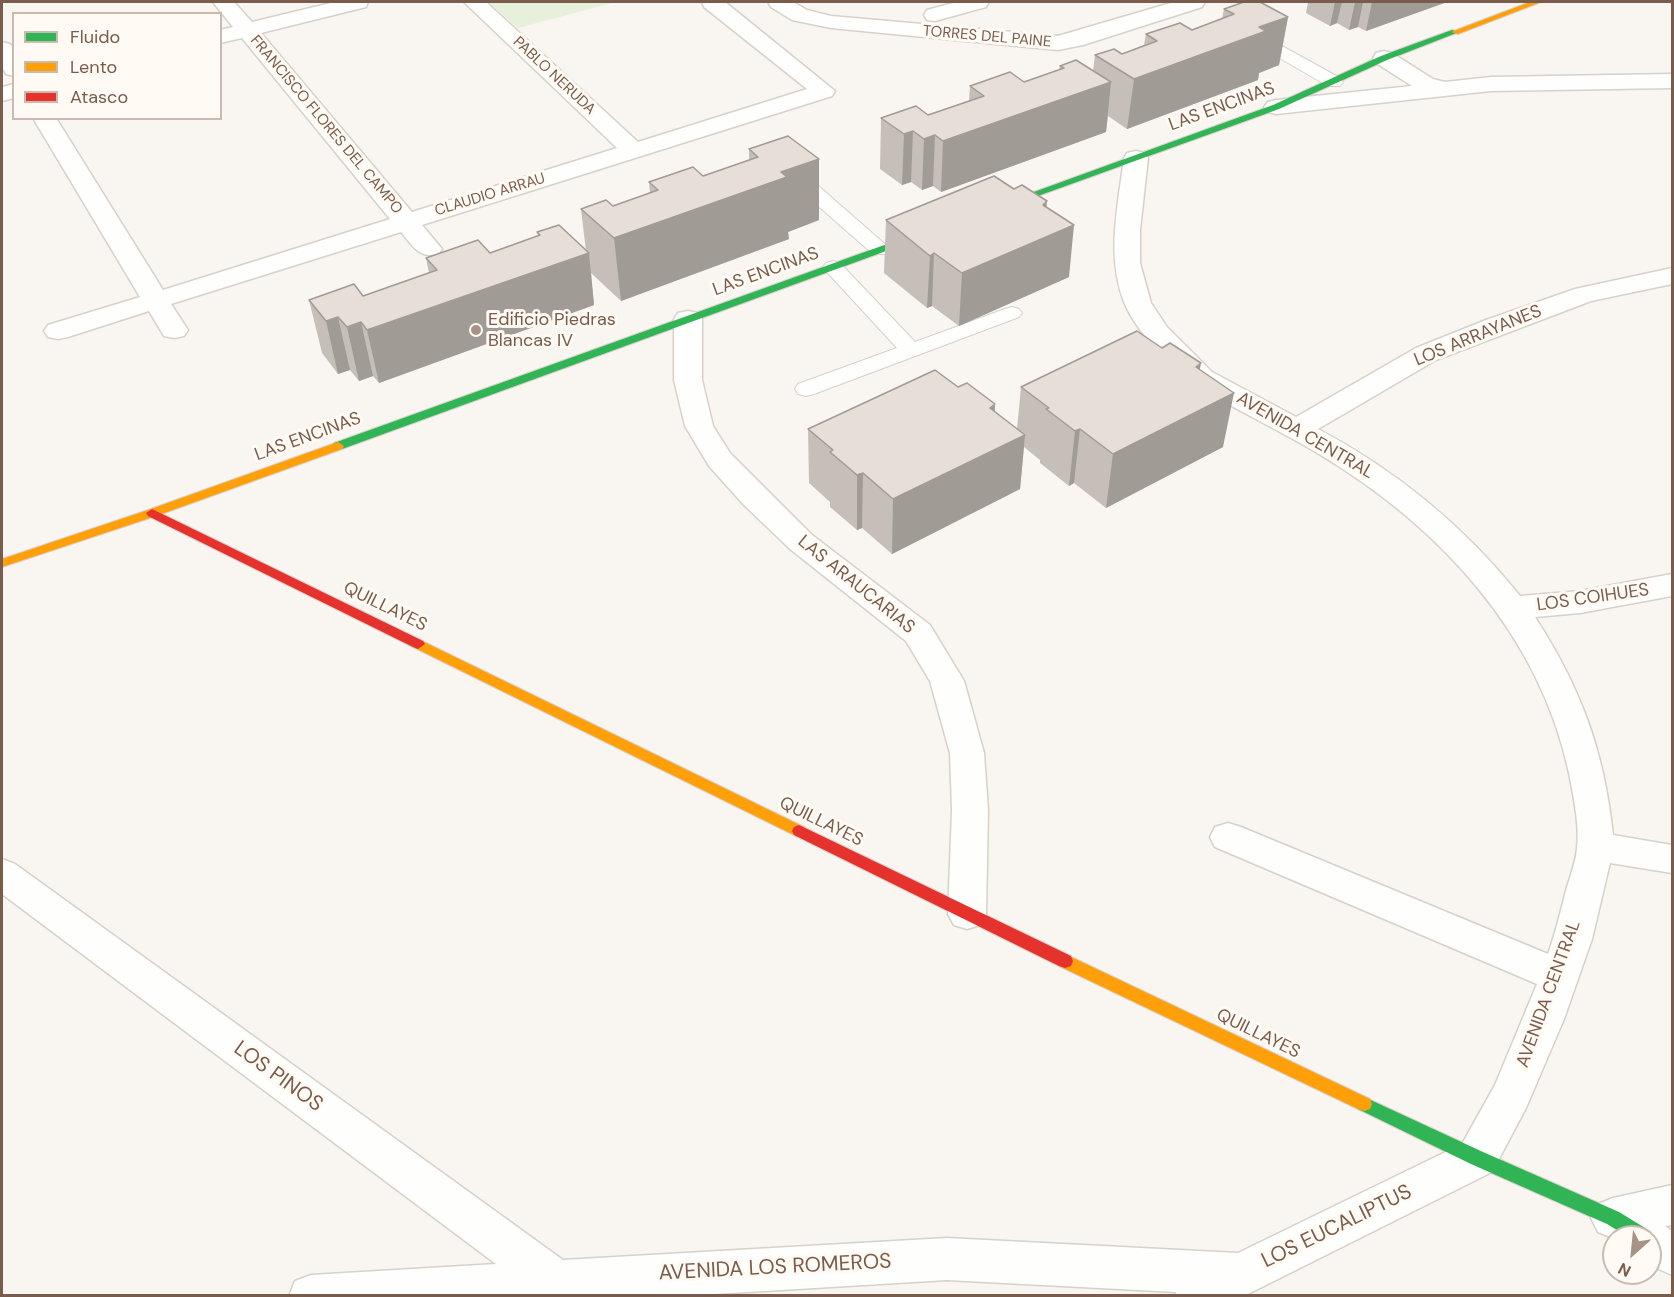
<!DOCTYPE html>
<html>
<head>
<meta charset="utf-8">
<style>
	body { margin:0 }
	#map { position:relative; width:1674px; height:1297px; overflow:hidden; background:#f9f5f0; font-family:"DM Sans",sans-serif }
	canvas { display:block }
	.frame { position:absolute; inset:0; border:3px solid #7a5c4d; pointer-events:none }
	.legend { position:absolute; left:12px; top:12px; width:210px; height:108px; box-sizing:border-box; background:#fffaf3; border:2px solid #cabbb1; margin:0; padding:8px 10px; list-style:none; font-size:18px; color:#7a5c4d }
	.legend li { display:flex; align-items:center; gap:12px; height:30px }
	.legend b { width:30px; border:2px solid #cabbb1 }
	.north { position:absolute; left:1602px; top:1225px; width:60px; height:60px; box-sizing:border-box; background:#fffaf3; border:2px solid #cabbb1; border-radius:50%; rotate:207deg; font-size:16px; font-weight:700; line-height:24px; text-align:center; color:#7a5c4d }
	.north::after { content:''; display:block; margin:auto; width:21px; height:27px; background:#a69286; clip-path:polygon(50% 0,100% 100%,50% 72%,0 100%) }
</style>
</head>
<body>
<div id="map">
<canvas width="1674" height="1297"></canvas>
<div class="frame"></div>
<ul class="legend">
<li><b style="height:8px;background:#30b455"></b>Fluido</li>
<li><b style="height:8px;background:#ff9f0a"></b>Lento</li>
<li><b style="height:8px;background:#e5322d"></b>Atasco</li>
</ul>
<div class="north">N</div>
</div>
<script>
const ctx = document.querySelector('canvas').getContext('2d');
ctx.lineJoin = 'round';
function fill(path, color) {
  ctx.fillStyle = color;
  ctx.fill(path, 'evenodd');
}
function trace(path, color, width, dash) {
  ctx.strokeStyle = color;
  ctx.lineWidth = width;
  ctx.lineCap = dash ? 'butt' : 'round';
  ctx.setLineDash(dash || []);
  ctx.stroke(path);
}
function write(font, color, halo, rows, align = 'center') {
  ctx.font = font + ' "DM Sans",sans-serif';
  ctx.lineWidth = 6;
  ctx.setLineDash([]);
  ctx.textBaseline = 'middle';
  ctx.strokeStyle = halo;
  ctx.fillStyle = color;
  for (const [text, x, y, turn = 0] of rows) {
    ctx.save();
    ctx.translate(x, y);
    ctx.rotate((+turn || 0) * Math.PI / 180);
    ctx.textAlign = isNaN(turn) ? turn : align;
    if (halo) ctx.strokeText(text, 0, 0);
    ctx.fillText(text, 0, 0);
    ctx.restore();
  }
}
fill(new Path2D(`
	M488,2h128l-98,26z`), '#e7f0db');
const lane = new Path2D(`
	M1251,29l89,49 3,4 -3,4h-12l-83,-48 -2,-4z
	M792,167l7,2 88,77 3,4 -3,4h-14l-88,-77 -2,-4 2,-4z
	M833,261l7,2 75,79 90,-33 7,-2 7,2 3,4 -3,4 -205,77 -8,2 -8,-2 -3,-5 3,-5 99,-36 -71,-77 -3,-4 3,-4z`);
const street = new Path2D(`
	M213,2h21l18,20 83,-20h33l-2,5 -105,26 151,179 205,-64 -153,-146h22l152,140 169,-53 -103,-82 -2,-5h23l110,89 -3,5 -410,129 20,24 -4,5c-19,5 -26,-9 -37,-22l-230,72 17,26 -4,6 -10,2 -10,-2 -15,-25 -81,26 -10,2 -10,-2 -4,-6 4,-6 92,-28 -107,-179h23l107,172 227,-71 -148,-181 -22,5v-13l13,-3z
	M768,2h25l14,8 24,6 227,20 116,-34h31l-3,5 -119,38 -25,5 -227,-22 -39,-8 -21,-13z
	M957,2h32l-3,5 -51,14 -8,-1 -3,-5 3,-5z
	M2,42l8,2 4,6v26l-8,-2 -4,-7z
	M1384,51l8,2 41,26 12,3 46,-5 181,-3v14l-181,3 -215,23 -8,-2 -4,-5 4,-5 8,-2 136,-14 -36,-23 -3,-5 3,-5z
	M14,84v14l-12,3v-14z
	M1136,151l9,2 3,5 -8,72v33l11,40 16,24 45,45 84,45 120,-69 70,-28 89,-31 97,-21v16l-81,17 -155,59 -118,69c79,42 146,97 202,167l60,-5 92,-17v22l-92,17 -45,4c46,71 69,134 78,218l59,10v28l-62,-10 -18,76 -28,80 -38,89 -34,64 -248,124h-69l1,-4 -229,-12 -265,16h-393l6,-15 16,-6 185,-11 -494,-370v-35l13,5 548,396 384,-22 291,15 224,-109 33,-59 42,-101 -322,-137 -5,-10 5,-10 13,-4 13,4 307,127c8,-22 13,-45 19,-67 4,-13 9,-26 10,-39 3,-22 -4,-54 -8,-75 -30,-140 -130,-247 -250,-319 -30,-18 -62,-34 -93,-51 -11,-6 -25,-12 -35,-20 -23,-19 -56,-53 -67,-81 -18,-47 -6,-96 0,-144l3,-5z
	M688,311l10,2 4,6v61l11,46 17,27 82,82 118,90 34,56 20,72 4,57 -2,104 -6,11 -13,4 -13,-4 -6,-11 4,-104 -2,-57 -20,-72 -24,-40 -116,-92 -47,-45 -34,-38 -24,-40 -11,-46v-61l4,-6z
	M1672,1185v40l-7,1 7,5v44l-22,-10v-28h-20l1,-3 -18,4 -15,-6 -7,-14 7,-14 15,-6z`);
const fast = new Path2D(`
	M1452,30l7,2 -72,28 -108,49 -280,101 -4,1 -5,-3 283,-103 108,-49z
	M926,230l4,1v4l-588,214h-8l-2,-3 2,-3z
	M1364,1097l119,55 136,60 31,19 3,6 -3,6v-6h-22l-21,-13 -136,-60 -113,-55 -2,-5 2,-5z`);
const slow = new Path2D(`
	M1530,2h11l-83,32 -7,-2z
	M338,442l6,4 -2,3 -186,67 -154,51v-8l146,-49z
	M418,639l386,188 2,4 -2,4 -5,2 -5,-2 -381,-188 -2,-3 2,-3z
	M1065,954l305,145 2,5 -2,5 -6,2 -6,-2 -299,-143 -2,-5 2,-5z`);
const jam = new Path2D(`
	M152,509l271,132 2,3 -7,5 -5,-2 -265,-131 -2,-3z
	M799,825l272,131 2,5 -2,5 -6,2 -6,-2 -265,-131 -2,-4 2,-4z`);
trace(lane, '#d7d1cb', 2);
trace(street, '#d7d1cb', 3);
trace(fast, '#d9d2cb', 2);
trace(slow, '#d9d2cb', 2);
trace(jam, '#d9d2cb', 2);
fill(lane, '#fefefd');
fill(street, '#fefefd');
fill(fast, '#30b455');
fill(slow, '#ff9f0a');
fill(jam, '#e5322d');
fill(new Path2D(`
	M1308,2h139l-81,29 -8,-4 -9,3 -12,-7 -7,3 -24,-13z
	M1224,9l64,8 -9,48 -20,8 -1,7 -131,49 -19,-13 -2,16 -165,60 -8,-6 -11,4 -11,-8 -9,3 -22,-16 1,-51 47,-3 41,-14 1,-15 54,-4 35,-12 1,-4 33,5 2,-16 27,-1 22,-9 2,-11 46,-4 30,-11z
	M749,149l70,10v61l-31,12 1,7 -168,62 -30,-28 3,32 -215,78 -6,-7 -14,5 -9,-11 -12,4 -16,-21 -13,-53 54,-4 66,-23 -3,-15 64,-5 48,-17 -1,-4 49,19 -5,-42 32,-3 37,-13 -1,-11 54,-6 46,-16z
	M1014,189l55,88 -110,49 -27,-20 -5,2 -43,-35 2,-53z
	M1162,348l37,22 24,77 -117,61 -32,-25 -5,3 -29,-23v-3l-16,-13 -4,42 -128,65 -30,-26 -5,2 -27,-23v-5l-21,-19 -1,-54 150,-42 37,17v8l22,17 4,-42z`), '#c6bfb9');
fill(new Path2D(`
	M1335,2h7l-5,21 -7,3z
	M1355,2h8l-5,25 -9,3z
	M1372,2h75l-81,29z
	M1288,17l-9,48 -20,8 -1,7 -131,49 7,-50 125,-52z
	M1111,82l-5,50 -165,60 2,-51z
	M913,131l-2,51 -9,3 2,-51z
	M935,135l-2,51 -11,4 2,-51z
	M819,159v61l-31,12 1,7 -168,62 -7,-63 167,-66z
	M1047,201l-3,37 30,-13 -5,52 -110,49 3,-53z
	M589,253l5,52 -215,78 -12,-53z
	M934,253l-2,53 -5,2 3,-52z
	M338,317l12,53 -12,4 -12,-53z
	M361,322l12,54 -14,5 -12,-54z
	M1201,363l-9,51 42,-21 -11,54 -117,61 7,-54 83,-87z
	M995,404l-3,47 33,-16 -5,54 -128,65 1,-55z
	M1080,429l-6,54 -5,3 6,-55z
	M863,473l-1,55 -5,2v-55z`), '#a19b96');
const building = new Path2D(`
	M1244,2h16l28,15 -29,10 7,4 -132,48 -39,-24 19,-6 8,5 35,-13 -11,-7 34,-11 12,7 42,-16 -10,-5z
	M1076,60l35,22 -168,59 -8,-6 -11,4 -11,-8 -9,3 -23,-16 35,-12 12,9 56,-19 -14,-10 40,-14 14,10 40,-14 -4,-2z
	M788,136l31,23 -38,13 6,5 -173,61 -33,-29 25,-9 7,6 45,-16 -9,-8 44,-15 10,9 55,-19 -9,-8z
	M994,176l20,13 8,-4 25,16 -4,4 31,20 -112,48 -28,-20 -4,3 -44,-36z
	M559,225l30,28 -222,77 -6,-8 -14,5 -9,-10 -12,4 -17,-21 45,-16 9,12 74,-26 -11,-12 52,-18 12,13 50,-18 -3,-3z
	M1137,331l25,17 8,-5 31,20 -5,4 38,26 -121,61 -33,-25 -5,2 -29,-22 3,-1 -28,-21z
	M935,370l23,17 9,-4 28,21 -5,4 35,27 -132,64 -30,-26 -6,2 -27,-23 3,-2 -25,-21z`);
fill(building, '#e6ded7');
trace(building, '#a19b96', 1.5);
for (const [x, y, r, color] of [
	[476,330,6,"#a69286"]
]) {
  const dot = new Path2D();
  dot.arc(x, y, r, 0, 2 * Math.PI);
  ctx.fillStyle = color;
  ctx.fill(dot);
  trace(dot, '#fffaf3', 2);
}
write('15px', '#7a5c4d', '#fffaf3', [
	["TORRES DEL PAINE",987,37,5],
	["PABLO NERUDA",554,76,43],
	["FRANCISCO FLORES DEL CAMPO",326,125,50],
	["CLAUDIO ARRAU",490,195,-17]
]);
write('18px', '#7a5c4d', '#fffaf3', [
	["LAS ENCINAS",1222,107,-20],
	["LAS ENCINAS",766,272,-20],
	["LOS ARRAYANES",1478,336,-22],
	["AVENIDA CENTRAL",1305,436,30],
	["LAS ENCINAS",308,437,-20],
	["LAS ARAUCARIAS",856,585,39],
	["LOS COIHUES",1593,598,-8],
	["QUILLAYES",385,607,26],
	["QUILLAYES",821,822,26],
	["AVENIDA CENTRAL",1549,994,-70],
	["QUILLAYES",1258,1034,26]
]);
write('18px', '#7a5c4d', '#fffaf3', [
	["Edificio Piedras",488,320],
	["Blancas IV",488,341]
], 'left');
write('21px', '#7a5c4d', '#fffaf3', [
	["LOS PINOS",278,1077,36],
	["LOS EUCALIPTUS",1337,1227,-26],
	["AVENIDA LOS ROMEROS",775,1268,-3]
]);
</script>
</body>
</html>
